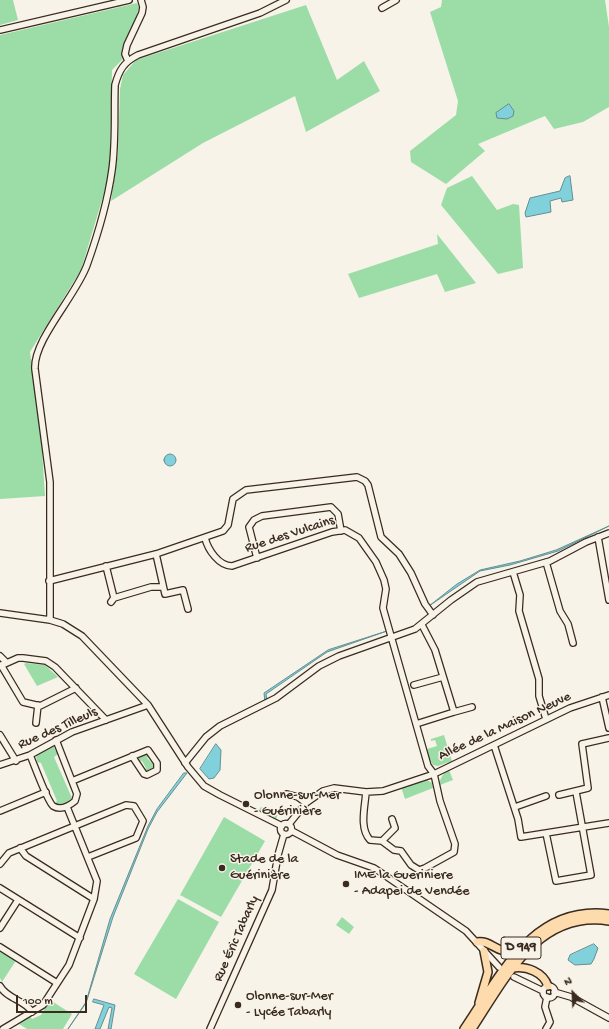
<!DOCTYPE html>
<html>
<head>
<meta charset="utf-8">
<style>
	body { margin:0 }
	#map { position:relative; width:609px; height:1029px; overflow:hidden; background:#f7f3e8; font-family:"Gochi Hand",sans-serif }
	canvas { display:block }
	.north { position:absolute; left:553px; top:973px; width:40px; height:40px; -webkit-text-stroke:3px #f7f3e8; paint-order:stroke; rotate:336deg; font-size:11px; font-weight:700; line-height:16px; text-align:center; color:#3b2a1e }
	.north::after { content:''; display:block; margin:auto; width:14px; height:18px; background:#3b2a1e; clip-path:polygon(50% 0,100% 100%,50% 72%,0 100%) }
	.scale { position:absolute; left:16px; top:995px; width:71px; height:18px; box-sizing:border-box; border:2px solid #3b2a1e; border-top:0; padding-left:5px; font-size:12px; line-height:14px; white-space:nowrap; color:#3b2a1e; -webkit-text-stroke:3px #f7f3e8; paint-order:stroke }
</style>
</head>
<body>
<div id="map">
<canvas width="609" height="1029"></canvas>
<div class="north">N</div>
<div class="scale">100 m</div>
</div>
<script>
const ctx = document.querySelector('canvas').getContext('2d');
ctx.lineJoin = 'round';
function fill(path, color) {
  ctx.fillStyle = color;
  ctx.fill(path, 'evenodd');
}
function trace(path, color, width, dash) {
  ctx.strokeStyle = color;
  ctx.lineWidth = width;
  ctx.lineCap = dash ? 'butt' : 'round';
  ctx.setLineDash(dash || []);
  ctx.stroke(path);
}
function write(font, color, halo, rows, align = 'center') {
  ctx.font = font + ' "Gochi Hand",sans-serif';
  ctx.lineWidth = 3;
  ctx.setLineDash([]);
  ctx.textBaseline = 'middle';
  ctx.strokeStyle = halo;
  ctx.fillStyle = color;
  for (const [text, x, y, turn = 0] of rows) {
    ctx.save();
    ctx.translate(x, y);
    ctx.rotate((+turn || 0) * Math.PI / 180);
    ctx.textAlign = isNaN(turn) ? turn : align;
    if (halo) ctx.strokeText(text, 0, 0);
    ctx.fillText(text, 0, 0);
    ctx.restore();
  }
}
fill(new Path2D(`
	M0,0h13l5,20 -18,5z
	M442,0h163l4,27v80l-26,15 -29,7 -9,-13 -67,28 7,7 -39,33 -35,-22 -1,-11 46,-36 2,-14 -28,-89 11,-5z
	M137,3l2,4 -13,49 -14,14 -2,95 -5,25 -24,80 -51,82 11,82 4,62 -45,3v-464z
	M306,5l31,75 27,-19 16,30 -74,41 -11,-36 -92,47 -92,58 7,-48 2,-64 3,-14 13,-15z
	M472,176l25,34 16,-6 6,1 4,63 -25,6 -57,-69 6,-17z
	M437,234l39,49 -31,9 -8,-18 -78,24 -11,-24 90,-30z
	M26,663l19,2 13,12 -21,9 -13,-22z
	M444,735l8,26 -14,5 -5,-1 -5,-9 -1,-7 10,-3 -2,-6 -4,1v-2z
	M53,746l5,8 -4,3 18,41 -9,7 -9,-1 3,-3 -16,-38 -4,-1 -1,-7z
	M147,754l2,2 -2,2 8,8 -9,6 -2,-1 2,-3 -4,-7h-4l-1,-2z
	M449,770l4,10 -13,5c-1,-6 3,-12 9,-15z
	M427,780l5,3 1,5 -28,11 -4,-12z
	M261,807l17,6 -2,7 -16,-7 -1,-3z
	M224,817l41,24 -44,76 -41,-22z
	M178,899l41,23 -43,77 -42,-25z
	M342,917l12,10 -5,7 -13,-9z
	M0,949l17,10 -15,23 -2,-4z
	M50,1000l22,14 -9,15h-36l-8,-5 11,-8 2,3 9,-4z`), '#9cdda7');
const water = new Path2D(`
	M509,104l5,7 -1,5 -6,3 -10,-1 -1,-5z
	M570,176l3,24 -11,2 -1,-4 -11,3 1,11 -25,5 -1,-4 5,-15 30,-7 5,-13z
	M164 460a6 6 0 1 1 12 0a6 6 0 1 1-12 0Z
	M609,526l-51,25 -48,14 -30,6 -51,35 28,-22 23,-14 40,-9 36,-11z
	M387,631l-60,21 -61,42 1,7 -2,1 -1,-9 64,-43z
	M216,744l5,6 -1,20 -6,8 -5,1 -9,-10z
	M184,773h3l-30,39 -9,17 -35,88 -27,86 -18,26 18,-27 24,-83 38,-93 9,-17z
	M594,944l4,4 -4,11 -3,5 -16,1 -7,-5 2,-5z
	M94,999l21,6 -4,24h-3l4,-21 -3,-1 -9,22h-5l9,-24 -11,-3z`);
fill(water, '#81d1dc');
trace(water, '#658e90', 1);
const minor = new Path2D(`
	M382,8l14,-8
	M0,30l129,-30
	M128,61l-3,-7 2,-9 15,-32 1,-6 -2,-7
	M598,537l11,63
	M205,538c3,12 14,28 27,28l100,-34 13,-2 14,8 17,24 8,18 2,9 -3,19 39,137 6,21 6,8 6,27 15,43 -1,8 -29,16 -6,2 -8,-5 -10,-14 -7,-1 -12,-9 -12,-1c-11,-12 -5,-33 -4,-48
	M156,554l9,40 18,-4 5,19
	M257,558l-8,-31 5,-7 8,-4 69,-9 7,7 3,17
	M546,562l14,49 8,13 5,19
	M106,566l8,32 -3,4
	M513,572l7,23 -1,16 20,68v17l7,23
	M49,581l107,-27 67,-23 5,-6 5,-26 13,-9 111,-13 8,4 3,4 13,52 18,17 12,19 14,31 8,11
	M114,598l37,-11h12
	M0,613l50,7 13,4 19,12 66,69 40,62 16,19 16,9 62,31
	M50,620v-138l-15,-113c-2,-29 41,-73 52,-104 10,-28 21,-66 25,-95 4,-28 2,-57 3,-85 4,-15 9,-23 23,-30l122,-42 26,-13
	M0,656l6,6
	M1,665l22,37 17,4 36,-18
	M0,666l18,-8h5l23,3 9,6 51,53
	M414,685l29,-8
	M602,697l7,31
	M454,712l18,-5
	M36,723l2,-18
	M416,724l38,-12 -19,-62 -13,-25
	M0,735l16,26
	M494,745l24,74 3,18 88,-14
	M30,755c4,9 17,46 23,51 8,5 16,0 22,-5l2,-7 -21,-54
	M185,763l21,-26 14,-11 56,-28 43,-32 20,-10 76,-27 36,-29 26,-18 73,-21 36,-19 23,-9
	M0,765l30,-10 42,-23 76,-27
	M72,781l76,-31 9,13v7l-10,5 -3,-1 -12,-18
	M287,794l11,3 8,6
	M559,795l29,-7 -6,-44 27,-6
	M515,807l31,-11
	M0,811l46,-19
	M280.5 829a5.5 5.5 0 1 1 11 0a5.5 5.5 0 1 1-11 0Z
	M289,824l17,-21 17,-12 11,-3 32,4 17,-1 51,-17 136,-66 39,-13
	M292,831l45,24 37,13 6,4 86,59 33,36
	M546,833l10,48 35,-6 -15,-83
	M382,841l13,-13 -3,-9
	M20,848l6,8 68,43
	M0,864l9,-11 117,-48 8,1 9,15 -7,17 -48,19
	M0,888l80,50
	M0,928l18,-28
	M0,947l57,36
	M514,977l29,14
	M0,986c7,13 25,14 32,26
	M543 992a6 6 0 1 1 12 0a6 6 0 1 1-12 0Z
	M554,992l17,5 38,21
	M3,1029l40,-24 26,-40 25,-66 3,-18 -30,-74
	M210,1029l62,-139 6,-35 6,-21
	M546,1029l4,-7 -5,-15 2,-10`);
const major = new Path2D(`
	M477,942c17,-2 18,14 42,8
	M513,968c14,-2 30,4 35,18
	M479,1003l9,-31 -4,-21
	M464,1029c36,-53 69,-125 145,-115
	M472,1029c33,-50 66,-119 137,-108`);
trace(minor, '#3b2a1e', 8);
trace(major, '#3b2a1e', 10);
trace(minor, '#f7f3e8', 5.5);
trace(major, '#fedbac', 7);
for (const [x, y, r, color] of [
	[246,804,4,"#3b2a1e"],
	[222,868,4,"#3b2a1e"],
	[346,884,4,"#3b2a1e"],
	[238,1005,4,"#3b2a1e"]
]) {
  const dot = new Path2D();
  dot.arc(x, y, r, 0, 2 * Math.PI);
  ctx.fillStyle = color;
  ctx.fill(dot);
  trace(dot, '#f7f3e8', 1.5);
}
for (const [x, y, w] of [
	[521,948,40]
]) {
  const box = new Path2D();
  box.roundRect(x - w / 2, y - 11, w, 22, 3);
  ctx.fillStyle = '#f7f3e8';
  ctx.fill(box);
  trace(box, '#3b2a1e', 1);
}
write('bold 13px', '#3b2a1e', null, [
	["D 949",521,948]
]);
write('14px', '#3b2a1e', '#f7f3e8', [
	["Rue des Vulcains",290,535,-18],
	["Allée de la Maison Neuve",505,727,-25],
	["Rue des Tilleuls",58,729,-24],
	["Rue Éric Tabarly",237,939,-66]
]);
write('14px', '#3b2a1e', '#f7f3e8', [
	["Olonne-sur-Mer",254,796],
	["- Guérinière",254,812],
	["Stade de la",230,860],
	["Guérinière",230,876],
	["IME la Gueriniere",354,876],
	["- Adapei de Vendée",354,892],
	["Olonne-sur-Mer",246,997],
	["- Lycée Tabarly",246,1013]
], 'left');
</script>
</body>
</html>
